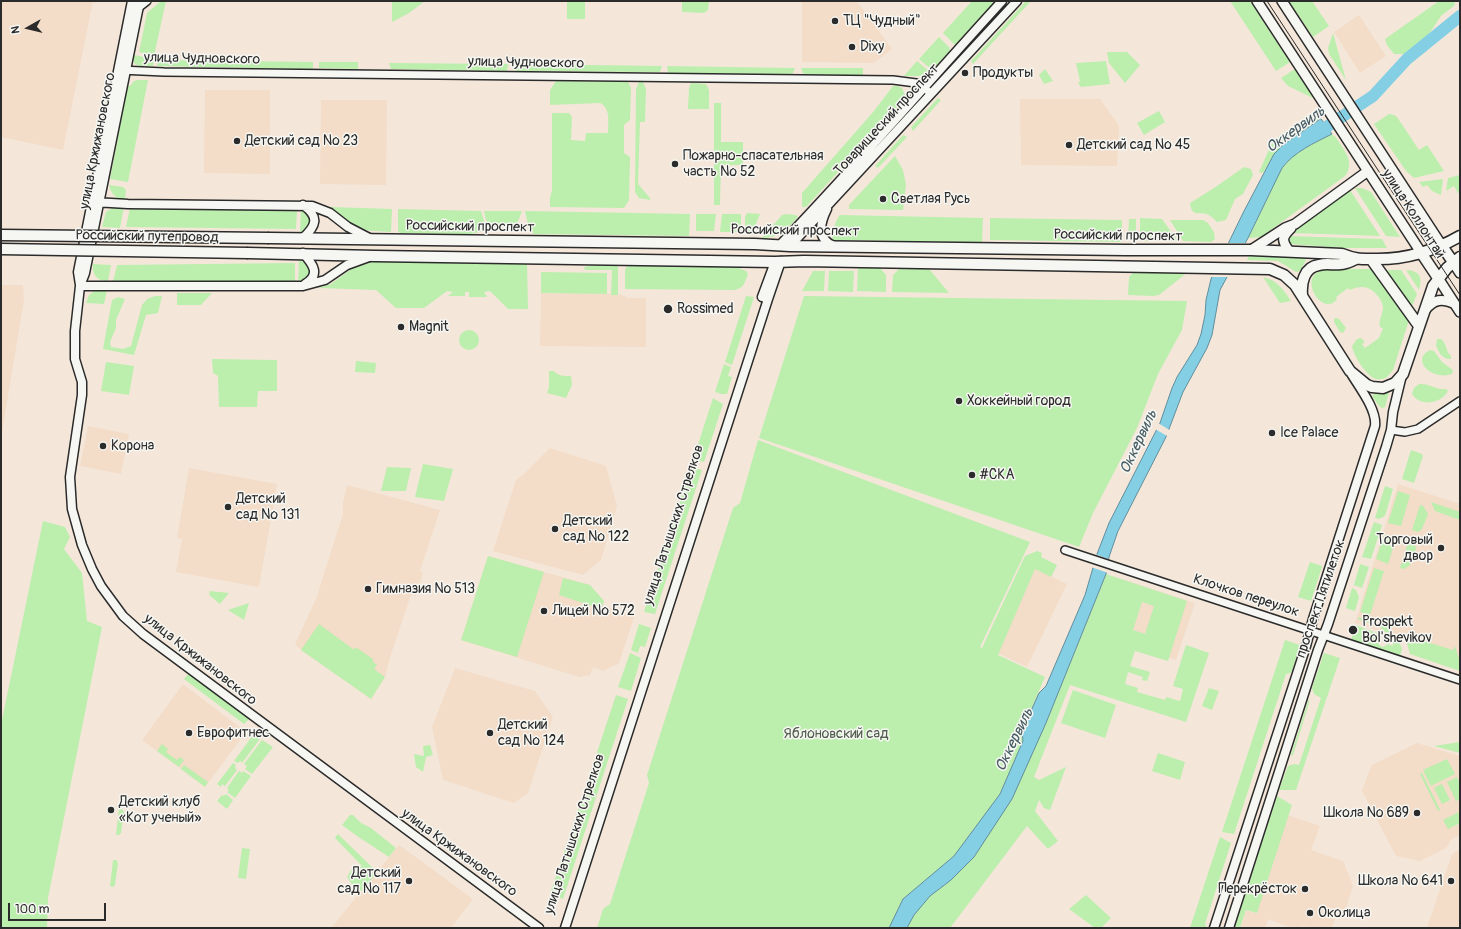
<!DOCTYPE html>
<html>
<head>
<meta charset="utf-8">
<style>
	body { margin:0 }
	#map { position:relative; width:1461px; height:929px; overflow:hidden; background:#f4e7d9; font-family:Pangolin,sans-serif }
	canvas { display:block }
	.frame { position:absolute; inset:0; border:2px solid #2b2b2b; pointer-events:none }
	.north { position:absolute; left:8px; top:8px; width:40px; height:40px; -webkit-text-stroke:3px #f6f6f2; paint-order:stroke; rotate:262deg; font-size:11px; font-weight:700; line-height:16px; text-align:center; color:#2b2b2b }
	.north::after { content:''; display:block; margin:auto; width:14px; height:18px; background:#2b2b2b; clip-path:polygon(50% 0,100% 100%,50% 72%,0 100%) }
	.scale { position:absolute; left:8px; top:903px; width:98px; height:18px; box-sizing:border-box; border:2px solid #2b2b2b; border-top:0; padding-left:5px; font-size:12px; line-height:14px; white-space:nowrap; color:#2b2b2b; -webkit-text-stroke:3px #f6f6f2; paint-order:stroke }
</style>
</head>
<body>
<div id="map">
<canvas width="1461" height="929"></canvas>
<div class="frame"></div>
<div class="north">N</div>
<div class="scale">100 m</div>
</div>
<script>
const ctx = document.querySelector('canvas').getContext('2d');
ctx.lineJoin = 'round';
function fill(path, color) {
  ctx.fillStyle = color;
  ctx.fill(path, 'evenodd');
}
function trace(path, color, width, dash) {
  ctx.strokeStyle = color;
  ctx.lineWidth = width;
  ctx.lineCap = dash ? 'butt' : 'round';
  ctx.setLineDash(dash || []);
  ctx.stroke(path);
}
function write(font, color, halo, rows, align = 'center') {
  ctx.font = font + ' Pangolin,sans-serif';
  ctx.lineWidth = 3;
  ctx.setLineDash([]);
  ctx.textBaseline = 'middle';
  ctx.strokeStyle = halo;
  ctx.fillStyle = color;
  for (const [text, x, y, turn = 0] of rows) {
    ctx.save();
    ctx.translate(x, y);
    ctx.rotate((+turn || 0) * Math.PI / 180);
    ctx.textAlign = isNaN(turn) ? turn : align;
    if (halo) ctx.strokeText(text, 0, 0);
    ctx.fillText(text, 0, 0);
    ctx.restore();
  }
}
fill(new Path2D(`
	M1,1h92l-30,149 -62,-13z
	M802,1h55l35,48 -18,14 -72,-1z
	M1359,15l27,41 -26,17 -26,-41z
	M205,90h65v84l-66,-1z
	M1020,99h80l19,27 -2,40 -96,-1z
	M321,100h66l-1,85 -66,-1z
	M1,285h22l1,15 -23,138z
	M541,293l78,1 9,4h18v49l-106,-1z
	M88,426l41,8 -8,40 -41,-8z
	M550,448l56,18 11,40 -16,54 -18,15 -90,-24 23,-71 6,-4z
	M189,468l88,16 -18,103 -83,-15 6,-33 -5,-1z
	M1398,484l62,20v154l-105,-35z
	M347,485l93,25 -20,61 3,2 -7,23 -5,-1 -20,59 -6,23 -14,22 -70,-49 -6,-6 21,-45 27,-85v-12z
	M488,556l102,29 14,16 -1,4 31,12 -15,46 -16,8 -10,-4 -3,8 -11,2 -118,-37z
	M1027,565l40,19 -40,83 -40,-19z
	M1122,579l73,24 -19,57 -72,-23z
	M455,668l80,23 18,26 -25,76 -14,10 -71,-23 -11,-53z
	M183,684l63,48 -41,55 -63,-47z
	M1417,743l43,13v79l-9,5 -5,8 -26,13 -24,-5 -34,-65 8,-22 2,-4z
	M1284,814l36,12 -9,24 32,11 10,25 -10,32 -7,-2 -4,12h-21l-7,-2 -11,2 -25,-9 -3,9h-24l5,-18 8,3z
	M399,845l74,54 -22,29h-120z
	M1460,849v79h-33l25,-74z`), '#f3dcc8');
fill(new Path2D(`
	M161,1h5l-12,55 -15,-4 8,-39z
	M392,1h33l-16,12 -17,9z
	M567,1h18v18h-18z
	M682,1h27l-1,9 -4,3 -22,-1z
	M972,1h23l-40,44 -12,-12z
	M1026,1h5l-58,63 -2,-3z
	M1230,1h20l40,61 -14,9z
	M1289,1h23l17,25 -16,11z
	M1439,1h15l1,4 -14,11 -14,21 -21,17h-12l-7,-9 -2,-6z
	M1333,33l13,47 -17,-26 -1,-6z
	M939,37l10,10 1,4 -18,19 -13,-11z
	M1107,52h20l13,13 -15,18 -16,-20z
	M134,55l20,4 -1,7c-10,0 -23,2 -19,-11z
	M158,60l155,2v7l-156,-3z
	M917,61l13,11 -10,4h-16z
	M1106,61l4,23 -29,3 -3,-4 2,-2 -4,-18z
	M319,62h39v7l-39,-1z
	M389,63l119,1 -1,7 -116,-2z
	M513,64l149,2 -2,6 -147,-1z
	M667,66l128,2 -2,5 -3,1 -122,-1z
	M801,68h62v7h-57l-3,-2z
	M1045,69l8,12 -9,3 -5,-9z
	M1295,69l2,2 18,28 -27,-13 -7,-8z
	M138,80h10l-20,102 -18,-3 18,-93h2l4,-5z
	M556,81l72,1 3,6 -1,32 -6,5v28l6,4 -1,43 -5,8 -74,-1v-9l2,-8v-77h17l3,4 -1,23 14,1 1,-8h22c0,-10 3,-25 -8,-30l-50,2v-15z
	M639,82h4l3,7 -1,33h-5l-2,62 12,14v2l-11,-2 -4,-6 1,-103z
	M691,83l15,1 3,6v19h-21l1,-21z
	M893,86h5l4,2 3,7 -3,7 -96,105h-4v-14l72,-82z
	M938,98l3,2 -28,31 -2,-4 26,-28z
	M714,103h7v39h22v23h-22l-1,40h-6z
	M1159,111l6,11 -21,13 -7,-12z
	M1316,114l3,6 -36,25 -9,9 -11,19 -4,-1 12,-27 9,-10z
	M1389,114l5,1 3,2 22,33 8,-5 17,26 -30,7 -8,-7 -32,-47z
	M1332,134l2,3 1,-1c8,13 21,26 10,40l-84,61 -13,1 34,-70c12,-16 32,-25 50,-34z
	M903,135l4,2 -29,31 -3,-2z
	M895,156l8,14 3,15 -3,25 -54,-1v-4z
	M1244,167l7,2 2,6 -10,19 -8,5 -9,21 -9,2c-2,-2 -5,-5 -8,-7 -10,-5 -17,4 -19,-12l24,-15z
	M1460,175v17l-2,1 -4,-7 -8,5 2,-13z
	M1443,179l-2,16 -9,-4 -5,-6 -4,2 -4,-5z
	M109,185l14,2 3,3 -1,10c-9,-1 -14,-6 -16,-15z
	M1355,188h7l9,4 29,45 -14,-1z
	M1350,190l30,46 -88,-3z
	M114,207h10l-4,21 -18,-1 4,-15z
	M331,207l61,2 -1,23 -30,-2 -8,-3 -25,-19z
	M130,208l167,2 -1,19 -170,-2z
	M398,209l83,2 3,10 4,6 -1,3 -16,4 -71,-1 -2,-2z
	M301,210h2l7,6c1,8 -2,14 -10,16z
	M484,211h38l-3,8 -4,7h-25l-4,-6z
	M525,211l165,3 -1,22 -156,-2v-3l-4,-2z
	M747,213l13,1 -7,17h-8v-14z
	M696,214h20l-2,17h-18z
	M722,214h19v18h-21z
	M786,214l10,1 2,2c-11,12 -19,21 -36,21l20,-23z
	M840,215l143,3 -1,24 -148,-2 -2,-1c2,-8 2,-18 8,-24z
	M990,218l132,2v22l-132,-2z
	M1140,218l22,1 16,22h-38z
	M1129,219h7v20h-8z
	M1170,220h33l5,3 6,9 1,7 -4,3 -28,-1z
	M1288,236l94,3 5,9h-44l-53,-4 -1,-1 -2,-5z
	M1249,256l54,1 2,1 1,2 -6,11 -4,1 -18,-11 -31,-1z
	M299,260l9,4 2,7c-1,7 -5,9 -12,11z
	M374,261l153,2 1,46h-20l-18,-18 -6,1 3,5h-18v-5h-4v4h-17l5,-4 -6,-1 -23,17h-28l-20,-18 -58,-2 13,-4 23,-17z
	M295,263v19h-182l4,-17z
	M93,264l18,1 -3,16c-11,0 -16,-6 -15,-17z
	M600,264h16l2,3v28h-7l1,-25h-27l-1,-3z
	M629,264l110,2v2l7,3 2,3c-3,8 -4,14 -13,16l-110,-1v-20z
	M858,267l22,1 6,7v17l-29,-1z
	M900,268h26l4,2 19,23 -57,-1 1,-17z
	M1326,269h47l36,51 -16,50 -7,8c-4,1 -7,2 -10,1 -9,-2 -23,-24 -24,-33l5,-7 4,-1 4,4 -3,2 3,4 14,-10 4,-10 -3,-1c-2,-7 3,-13 3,-19 0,-4 -2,-7 -3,-9 -8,-12 -17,-15 -30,-9l-2,-2 -12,9 1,2c-14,20 -43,-25 -11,-30z
	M1388,270h13l16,24 -5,12h-1l-25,-34z
	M1406,270c14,1 17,7 13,20z
	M813,271h12l-1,20h-22z
	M829,271h25l-1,21 -25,-1z
	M1138,271l50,1 -29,23 -6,1 -25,-1 1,-18 5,-5z
	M541,272l66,1v21l-66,-1z
	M1263,277c14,3 20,12 28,24l-11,2z
	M96,290h11l-3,14 -18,-1 3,-8z
	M177,293h35l-11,12h-24z
	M155,296h7l-4,17 -12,2 -12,40 -31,-6 9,-49 6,-3 7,2 -9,21v8l-6,14 1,5 12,2 8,-3 11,-41 5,-6z
	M746,296l8,1 -22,68 -7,-3z
	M804,296l383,5 -5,29 -24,44 -21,54 -44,85 -14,34 -320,-109z
	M1336,318l3,1 7,9 -3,5 -3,-1 -6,-10v-3z
	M459 340a10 10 0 1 1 20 0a10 10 0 1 1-20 0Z
	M1437,339h4c6,4 4,12 10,17v3c-8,1 -13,-7 -15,-14z
	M1430,350l4,1 8,11 11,8 -1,4c-20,7 -42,-14 -22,-24z
	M212,359l65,1v31h-19l-1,16h-38l-1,-31 -5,-3z
	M356,361l20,2 -1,10 -20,-1z
	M106,362l28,4 -5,29 -28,-4z
	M724,364l7,3 -3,9 4,1 -5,17h-5l-7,-2z
	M549,371h5c4,5 10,5 17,5l1,9 -6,13 -19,-5 2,-6z
	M1419,384c10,-1 17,6 27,5l2,2c-7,13 -28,16 -36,3l2,-6z
	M1375,393h14l-4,14 -3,1 -3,-2 -7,-10z
	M713,398l10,6 -19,58 -11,-2z
	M758,440l272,102 -50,105 2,1 43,-92 12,-5 5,2 -1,4 16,8 -6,12 -16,-8 -37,86 47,22 -23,54 1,10 -23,53 -46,62 -51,43 -14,29h-292l6,-19 7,-5 39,-121 -2,-8 86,-267 7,-5z
	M1411,450l11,4 1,2 -9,27 -12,-4z
	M423,464l30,5 -9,32 -29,-4z
	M387,467l24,1 -5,23h-25z
	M691,467l11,3 -47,144 -11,-2z
	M1385,486l8,3 -8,27 -6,3 -4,-1z
	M1398,491l12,4 -9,31 -13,-3z
	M1431,502l29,10v8l-25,-9z
	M1420,505l3,1 5,8 -6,15 -4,3 -6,-2z
	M43,521l22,6 5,10 -6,12 18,24 5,48 15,6 -54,271 -1,30h-46v-203z
	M1374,522l8,3 -11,34 -9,-2z
	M1384,535l12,4 -8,25 -12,-5z
	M1408,543l7,2 1,4 -6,16 -6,4 -4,-1z
	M488,556l56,16 -27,85 -56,-17z
	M1310,562l12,4v1l-11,34 -13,-4z
	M1360,564l9,3 -7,21 -8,-3z
	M1374,568l10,3 -14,44 -10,-3z
	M1106,574l81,27 -19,60 -33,-10 -5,15 20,6 -3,9 -5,-1 1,-3 -15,-5 -3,12 13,4 -1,4 28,8 1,-3 14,4 3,-12 -10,-3 13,-41 23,8 -23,69 -116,-37 -36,92 5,3 27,-13 -16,43 -6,-2 -5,-8 -4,11 23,30 -10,8 -21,-23 -77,102h-43l6,-13 17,-19 21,-16 23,-23 72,-134zM1142,602l12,4 -9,28 -12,-4z
	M563,578l27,7 14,16 -3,8 -42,-14z
	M1352,588l4,2 3,7 -4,14 -9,-3z
	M210,591l19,2 -9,11 -11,-9z
	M249,603l-5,17 -16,-10z
	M1358,617l32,11 6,11 3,2 3,8 -2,7 -49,-16 5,-15 23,9 2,5 -2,2v4l3,2 3,-1 3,-2 5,2 -1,-8 -11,-10 -23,-9z
	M319,624l34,25 4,-1 16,11v3l4,3 -3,4 11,8 -14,22 -70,-49z
	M639,624l12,4 -6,19 -5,-1 -2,7 -7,-3z
	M1401,634l52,16 2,-4 5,16v9l-50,-17 -5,-17z
	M1285,640l15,5 -8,26 -2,2 -4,1 -52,160 -12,-2z
	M630,653l11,5 -10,33 -13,-4z
	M1324,653l16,5 -44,132h-17l9,-24 6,-2 5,1 22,-67 -7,-4 -2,-6z
	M189,673l60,46 -5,5 -60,-45z
	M1209,688l10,3 -7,19 -10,-4z
	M1073,690l43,15 -11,33 -44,-15z
	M616,695l12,4 -65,200 -13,-5z
	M1310,700l-17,55 -1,1 -1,-1 17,-54z
	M253,735l7,4 -18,24 -2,-2 -2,2 -4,-2z
	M262,740l11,7 -21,27 -7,-5 2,-3 -3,-2z
	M1460,742v11l-26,-7z
	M162,744l6,5 -2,3 11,8 3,-3 4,3 -5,7 -22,-16z
	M430,745l3,10 -7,2 -3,15 -7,-5 -2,-13 10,2 -1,-10z
	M1158,753l27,9 -5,18 -28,-9z
	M1447,759l8,15 -24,12 -8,-16z
	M233,763l3,2 -1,3 2,2 -12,16 -3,-2 -1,3 -4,-3z
	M184,765l24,17 -3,5 -24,-18z
	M239,771l3,2 1,-2 8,5 -16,22 -8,-6 2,-2 -2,-2z
	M1422,773l18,37 -2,1 -18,-37z
	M1457,777l3,6v16l-4,2 -9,-19z
	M1442,784l8,16 -8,4 -8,-16z
	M226,794l7,6 -6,9 -10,-8 5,-6 2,1z
	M1277,796l15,9 -35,108 -11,-3 -6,18h-6z
	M119,809h3l2,3 -3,21 -2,2h-3z
	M1459,812l1,2v9l-12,6 -5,-9z
	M350,815h3l8,8 10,5 25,20 -7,9 -32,-21 -15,-11z
	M338,834l35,34 5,3 -16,20 -9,-5 -6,-9 5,-8 10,-3 -27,-28z
	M1220,837l11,6 -26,81 2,4h-17z
	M242,848l8,1 -4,30 -8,-1z
	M113,860h3l2,3 -3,22 -2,2 -3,-1z
	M1086,895l25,23 -10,10h-6l-26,-19z`), '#bceeae');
const water = new Path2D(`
	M1321,119l11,15c-18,9 -38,18 -50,34l-34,70 -28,52 -8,45 -5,13 -24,44 -17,45 -48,94 -9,26 -3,17 -60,149 -34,76 -38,58 -23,23 -21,16 -16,19 -7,13h-18l14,-29 51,-43 46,-62 23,-53 -1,-10 17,-38 7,-7 39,-91 12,-41 12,-31 51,-100 12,-35 5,-11 20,-32 4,-11 4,-19 1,-15 5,-21 32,-66 31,-59 9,-9z`);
fill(water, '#85cfe5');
trace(water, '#618d9b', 1);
fill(new Path2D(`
	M1227,243h21l-19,34h-19z
	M1158,423l13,8 -2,6 -14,-8z
	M1095,554l16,6 -3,13 -17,-6z`), '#f4e7d9');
trace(new Path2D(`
	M1313,136l60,-40 34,-37 53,-43`), '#85cfe5', 12);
const minor = new Path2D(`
	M138,8l9,-7
	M120,70l44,2 729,8 23,3 15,10
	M1391,430l14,2 13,-3 42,-28
	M1065,550l395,130`);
const tertiary = new Path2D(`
	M140,1l-55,272 -5,13 -5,45v28l7,23v13l-12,82 2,32 10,36 10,24 9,17 22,30 20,18 396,294
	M94,202l34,2 184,2 18,7 18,14 23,12
	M827,209c-7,14 -11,30 7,37
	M303,238c13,-12 17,-21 0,-33
	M780,245c76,-79 148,-163 222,-244
	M790,246l227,-245
	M303,253c10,11 18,22 2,31
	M80,285l-2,-13 54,-271
	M80,286h223l22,-6 22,-15 22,-8
	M762,297l13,-35
	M565,928l203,-629 13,-38
	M1214,928l92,-282 7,-27 62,-193c2,-16 -15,-38 -23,-51
	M1229,928l89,-278 10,-26 58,-177 5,-17 2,-18 9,-37`);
const secondary = new Path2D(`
	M1257,1l165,253
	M1282,1l160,245
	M1251,250l34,-22 10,-4 73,-53
	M1289,251c-8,-11 -7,-14 2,-23
	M1453,262l7,11
	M1438,278l22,34
	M1425,310c9,-11 17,-12 30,-6`);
const primary = new Path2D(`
	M269,238l486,6 35,2 336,4h125l91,4c15,6 20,5 36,5 31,0 56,-8 82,-23
	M1442,246l11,16
	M248,253l127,3 400,6 29,-1 466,8 14,6 11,10 55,86 17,14 5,2 11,1 12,-5 8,-9 30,-88 14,-18 13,-11
	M1422,254l16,24
	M1371,259l48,67
	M1302,295c-1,-12 2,-28 17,-30 7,-2 14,0 22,-1 5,0 10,-3 15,-5`);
trace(minor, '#2b2b2b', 10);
trace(tertiary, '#2b2b2b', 11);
trace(secondary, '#2b2b2b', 12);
trace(primary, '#2b2b2b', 13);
trace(minor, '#f6f6f2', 7);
trace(tertiary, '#f6f6f2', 8);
trace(secondary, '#f6f6f2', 9);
trace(primary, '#f6f6f2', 10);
trace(new Path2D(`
	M1267,1l193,294`), '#2b2b2b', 1);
const primaryBridge = new Path2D(`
	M1,235l268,3
	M1,249l247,4`);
trace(primaryBridge, '#2b2b2b', 13, []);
trace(primaryBridge, '#f6f6f2', 10);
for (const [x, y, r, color] of [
	[835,21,4,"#2b2b2b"],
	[852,47,4,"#2b2b2b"],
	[965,73,4,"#2b2b2b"],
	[237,141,4,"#2b2b2b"],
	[1069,145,4,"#2b2b2b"],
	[675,164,4,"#2b2b2b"],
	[883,199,4,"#2b2b2b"],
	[668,309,5,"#2b2b2b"],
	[401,327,4,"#2b2b2b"],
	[959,401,4,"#2b2b2b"],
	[1272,433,4,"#2b2b2b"],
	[103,446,4,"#2b2b2b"],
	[972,475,4,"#2b2b2b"],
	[228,507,4,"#2b2b2b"],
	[555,529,4,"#2b2b2b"],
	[1441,548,4,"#2b2b2b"],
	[368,589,4,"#2b2b2b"],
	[544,611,4,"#2b2b2b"],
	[1353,630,5,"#2b2b2b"],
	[189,733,4,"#2b2b2b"],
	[490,733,4,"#2b2b2b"],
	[111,810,4,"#2b2b2b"],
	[1417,813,4,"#2b2b2b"],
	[409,881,4,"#2b2b2b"],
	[1451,881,4,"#2b2b2b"],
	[1305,889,4,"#2b2b2b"],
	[1310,913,4,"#2b2b2b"]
]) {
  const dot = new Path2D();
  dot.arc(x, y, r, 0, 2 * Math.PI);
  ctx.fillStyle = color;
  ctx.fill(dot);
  trace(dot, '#f6f6f2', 1.5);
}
write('14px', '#2b2b2b', '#f6f6f2', [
	["ТЦ \"Чудный\"",843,21],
	["Dixy",860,47],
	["Продукты",973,73],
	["Детский сад № 23",245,141],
	["Детский сад № 45",1077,145],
	["Пожарно-спасательная",683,156],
	["часть № 52",683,172],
	["Светлая Русь",891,199],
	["Rossimed",677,309],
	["Magnit",409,327],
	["Хоккейный город",967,401],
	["Ice Palace",1280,433],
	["Корона",111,446],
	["#СКА",980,475],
	["Детский",236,499],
	["сад № 131",236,515],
	["Детский",563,521],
	["сад № 122",563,537],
	["Торговый",1433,540,"right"],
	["двор",1433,556,"right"],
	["Гимназия № 513",376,589],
	["Лицей № 572",552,611],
	["Prospekt",1362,622],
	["Bol'shevikov",1362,638],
	["Детский",498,725],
	["сад № 124",498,741],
	["Еврофитнес",197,733],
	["Детский клуб",119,802],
	["«Кот ученый»",119,818],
	["Школа № 689",1409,813,"right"],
	["Детский",401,873,"right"],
	["сад № 117",401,889,"right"],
	["Школа № 641",1443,881,"right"],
	["Перекрёсток",1297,889,"right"],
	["Околица",1318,913]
], 'left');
write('14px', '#2b2b2b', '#f6f6f2', [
	["улица Чудновского",202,59,1],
	["улица Чудновского",526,63,1],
	["Товарищеский проспект",887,120,-47],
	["улица Кржижановского",98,141,-79],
	["улица Коллонтай",1413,214,57],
	["Российский проспект",470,227,1],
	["Российский проспект",795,231,1],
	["Российский проспект",1118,236,1],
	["Российский путепровод",147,237,1],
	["улица Латышских Стрелков",674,525,-72],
	["Клочков переулок",1246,596,18],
	["проспект Пятилеток",1321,599,-71],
	["улица Кржижановского",200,660,38],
	["улица Латышских Стрелков",575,834,-72],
	["улица Кржижановского",459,853,36]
]);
write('14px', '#4f5c4c', '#f6f6f2', [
	["Яблоновский сад",836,734]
]);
write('italic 15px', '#465c63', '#f6f6f2', [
	["Оккервиль",1296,130,-36],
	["Оккервиль",1139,442,-65],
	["Оккервиль",1015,740,-64]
]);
</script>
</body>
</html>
